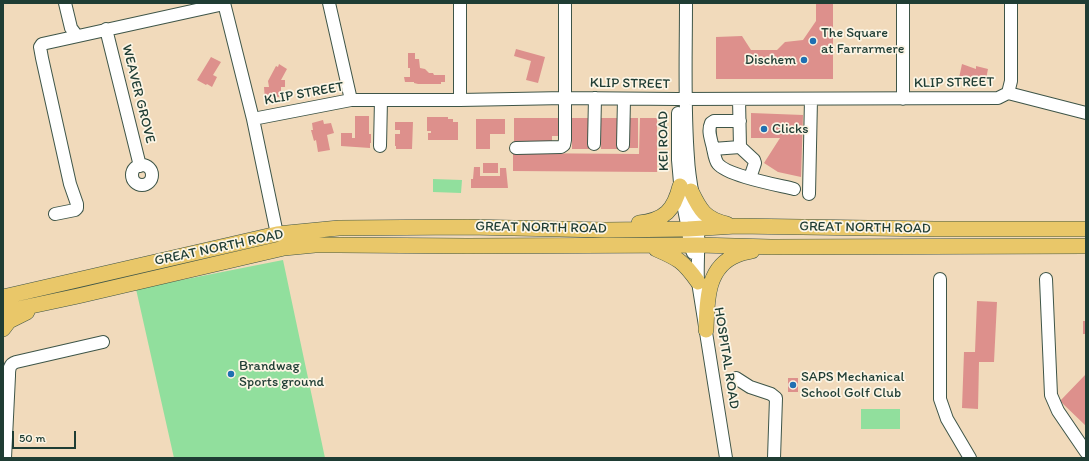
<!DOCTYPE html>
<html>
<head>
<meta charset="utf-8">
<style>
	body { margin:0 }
	#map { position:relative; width:1089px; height:461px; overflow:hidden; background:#f1dabb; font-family:Itim,sans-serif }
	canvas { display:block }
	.frame { position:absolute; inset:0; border:4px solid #1f3d34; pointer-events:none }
	.scale { position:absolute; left:12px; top:431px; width:64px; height:18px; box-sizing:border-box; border:2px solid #1f3d34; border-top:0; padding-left:5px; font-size:12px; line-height:14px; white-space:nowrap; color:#1f3d34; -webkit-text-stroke:3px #fcf5e5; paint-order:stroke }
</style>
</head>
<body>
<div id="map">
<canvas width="1089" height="461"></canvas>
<div class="frame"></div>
<div class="scale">50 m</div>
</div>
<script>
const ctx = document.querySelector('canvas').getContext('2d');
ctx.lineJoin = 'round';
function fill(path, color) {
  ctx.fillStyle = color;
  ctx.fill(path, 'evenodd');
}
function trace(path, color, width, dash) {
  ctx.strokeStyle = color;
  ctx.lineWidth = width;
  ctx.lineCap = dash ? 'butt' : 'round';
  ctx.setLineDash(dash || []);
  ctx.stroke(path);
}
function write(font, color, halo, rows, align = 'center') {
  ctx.font = font + ' Itim,sans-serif';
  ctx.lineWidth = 3.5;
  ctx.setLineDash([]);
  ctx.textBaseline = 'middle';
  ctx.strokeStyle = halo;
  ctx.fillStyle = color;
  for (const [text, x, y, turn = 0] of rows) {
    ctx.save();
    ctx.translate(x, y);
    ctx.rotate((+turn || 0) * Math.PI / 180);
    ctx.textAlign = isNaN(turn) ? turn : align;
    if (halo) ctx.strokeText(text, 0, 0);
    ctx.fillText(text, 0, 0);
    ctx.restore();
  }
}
fill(new Path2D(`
	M433,179l29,1 -1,13 -28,-1z
	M283,260l42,198h-151l-38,-169z
	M861,409h39v20h-39z`), '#91df9d');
fill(new Path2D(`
	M816,3h17v76h-117v-42l26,-1 9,14h26l8,-8 18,-2 13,-19z
	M516,49l29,8 -7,26 -12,-3 5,-19 -17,-5z
	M408,53h7v6h4l1,9 5,1 4,4h4l1,2h11v7h-4v2h-23l-4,-1v-1h-9l-1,-5h6v-9h-2z
	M211,57l10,5 -8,13 4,2 -5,10 -5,-3 -1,1 -9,-5z
	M279,64l8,5 -6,11h4v7h-4v6h-2v4h-6v2l-8,1 -1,-13h5l-1,-6 8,-15 2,1z
	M962,64l14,5v-3l12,3 -2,10 -2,-1 -1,5 -6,-1 -1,2 -17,-6z
	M751,113l52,2 -2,62 -23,-5 -14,-9 16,-25h-29z
	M355,116h14v18h2v9h-1v5l-29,-2v-13h11v5h3z
	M427,117h21v2h5v3h5v18h-30v-7h3v-2h-4z
	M514,118h50v18h-18h6v8h-38z
	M572,118h17v31h-17z
	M601,118h17v31h-17z
	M629,118h9v30h-9z
	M640,118h17v54l-144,-1v-18l126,1z
	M476,119h29v15h-15v15h-14z
	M323,120l1,4 7,-1 3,10 -7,2 3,15 -12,2 -2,-12 -2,1 -3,-11h2l-1,-7z
	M395,122h18l-1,27h-16v-3h-1v-12h5v-4h-5z
	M483,163h15v10h-15z
	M474,167h6v9h20v-8h6l2,20h-37v-9h2z
	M977,301l20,1 -3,60h-15l-1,47 -16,-1 2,-56h11z
	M1083,321h3v13h-3z
	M1086,374v52l-26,-25z
	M788,378h10v14h-10z`), '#dd908c');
const minor = new Path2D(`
	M65,3l6,25 6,8
	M224,3l29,116 24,115
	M329,3l22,97
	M460,3v97
	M686,3c0,52 -2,104 2,155 1,25 8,48 10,73 1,17 -1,34 0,51l28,176
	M903,3v96
	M106,29l34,137
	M1008,93l3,-12v-78
	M1008,93l78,20
	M739,99l1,48 14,13 1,3 -5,15
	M678,113v47l3,34 7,35 2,17 3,7
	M253,119l98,-19h109l105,-2 113,1 320,-1 10,-5
	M740,121h-26l-3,2c-3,7 -1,13 1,21 2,6 2,15 6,20 10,12 60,21 76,25
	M594,144l1,-46
	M623,145l1,-46
	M380,146l1,-46
	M516,148l45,-1 3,-2 1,-5v-137
	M713,149l27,-2
	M132 175a10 10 0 1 1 20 0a10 10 0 1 1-20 0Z
	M809,194l2,-95
	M55,214l20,-4 2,-2v-4l-7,-20 -28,-126 -2,-11 2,-3 182,-40
	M940,279v120l7,20 23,39
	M1046,279l5,116 7,16 28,41
	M736,378l14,9 21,7 5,4 -2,60
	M5,458l4,-82c0,-6 0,-12 7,-14l87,-20`);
const major = new Path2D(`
	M691,191c9,19 14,28 36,33
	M639,223c26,-3 35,-13 41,-37
	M656,249c23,10 27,12 42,33
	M3,297l274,-63 62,-6 129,-1 137,3 83,-1 48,-3 199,3h151
	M3,312l75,-16 206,-48 31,-3h24l128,1 231,-1 73,2 315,-1
	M3,329l6,-8 18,-9
	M706,330c1,-28 0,-63 31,-75 5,-2 10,-3 15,-4`);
trace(minor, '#3e5548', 14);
trace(major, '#3e5548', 16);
trace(minor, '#fff', 12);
trace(major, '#e9c769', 15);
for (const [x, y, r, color] of [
	[813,41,4,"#1f6fb2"],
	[804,60,4,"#1f6fb2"],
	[764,129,4,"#1f6fb2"],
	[231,374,4,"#1f6fb2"],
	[793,385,4,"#1f6fb2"]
]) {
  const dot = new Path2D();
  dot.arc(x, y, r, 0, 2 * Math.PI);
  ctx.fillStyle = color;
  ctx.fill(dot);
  trace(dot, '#fcf5e5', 1.5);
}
write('14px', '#1f3d34', '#fcf5e5', [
	["The Square",821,33],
	["at Farrarmere",821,49],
	["Dischem",796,60,"right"],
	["Clicks",772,129],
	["Brandwag",239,366],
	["Sports ground",239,382],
	["SAPS Mechanical",801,377],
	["School Golf Club",801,393]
], 'left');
write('14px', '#1f3d34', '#fcf5e5', [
	["KLIP STREET",954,83,-1],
	["KLIP STREET",630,84,1],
	["WEAVER GROVE",138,94,76],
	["KLIP STREET",304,94,-10],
	["KEI ROAD",664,141,-91],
	["GREAT NORTH ROAD",541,228,1],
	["GREAT NORTH ROAD",865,228,1],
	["GREAT NORTH ROAD",219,248,-12],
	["HOSPITAL ROAD",726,358,81]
]);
</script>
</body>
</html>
